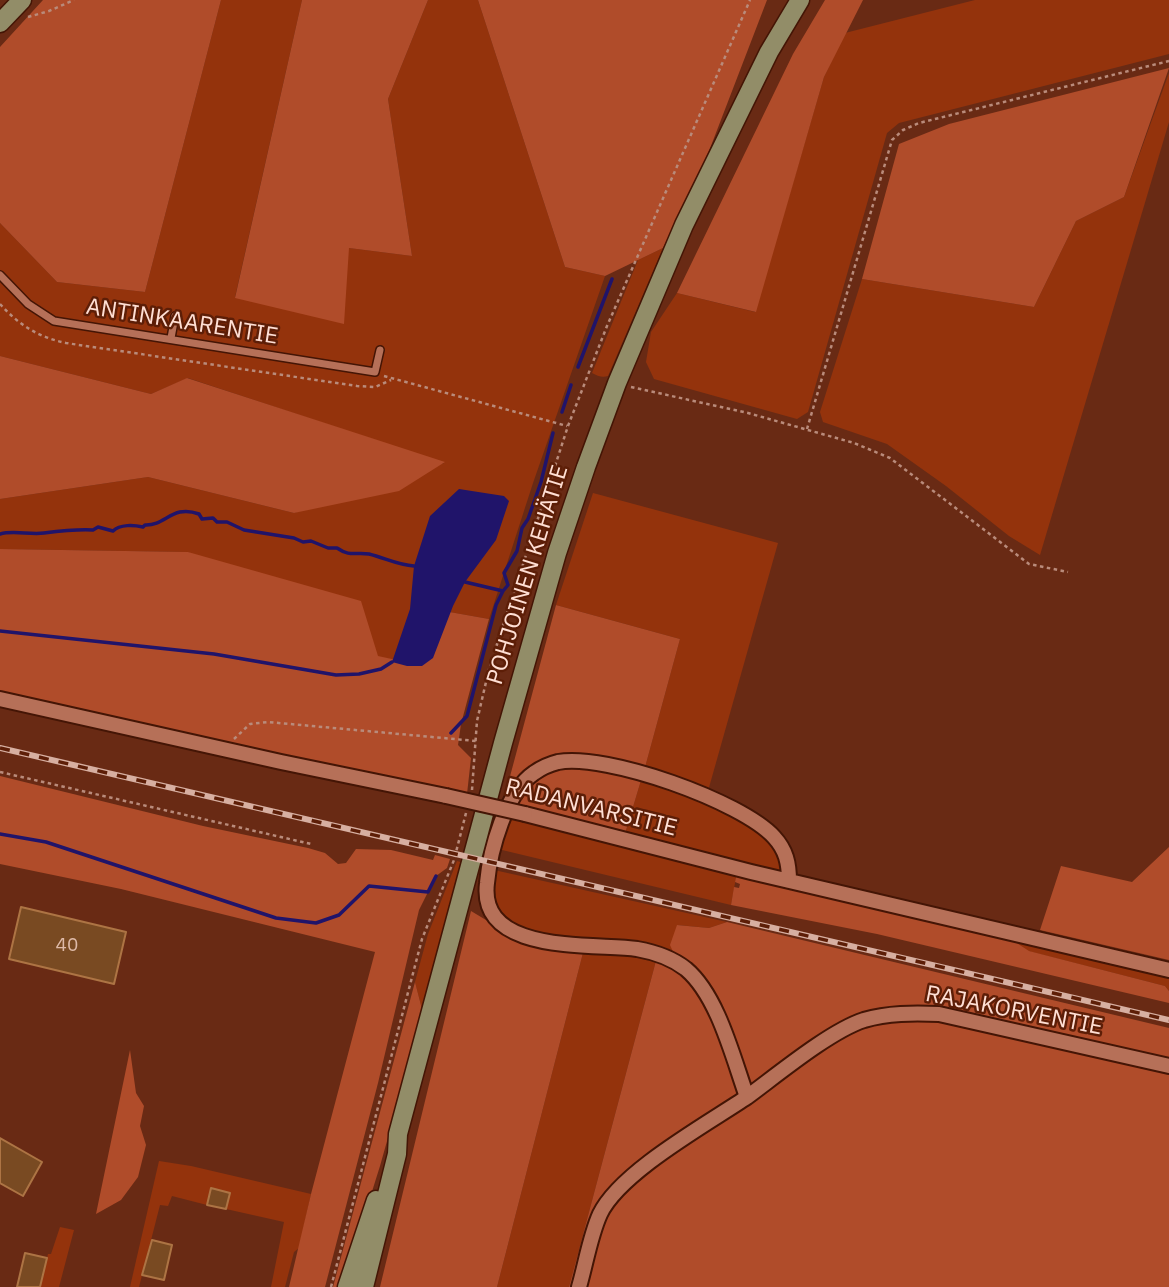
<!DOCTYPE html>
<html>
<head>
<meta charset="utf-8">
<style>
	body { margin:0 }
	canvas { display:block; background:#692a14 }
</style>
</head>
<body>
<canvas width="1169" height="1287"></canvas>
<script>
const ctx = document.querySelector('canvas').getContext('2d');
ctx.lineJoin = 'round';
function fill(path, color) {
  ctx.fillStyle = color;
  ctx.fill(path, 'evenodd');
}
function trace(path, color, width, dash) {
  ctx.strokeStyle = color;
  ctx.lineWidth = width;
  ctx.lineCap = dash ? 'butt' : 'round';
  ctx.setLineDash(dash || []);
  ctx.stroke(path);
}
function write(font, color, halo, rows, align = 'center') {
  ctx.font = font + ' "IBM Plex Sans",sans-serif';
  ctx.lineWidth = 5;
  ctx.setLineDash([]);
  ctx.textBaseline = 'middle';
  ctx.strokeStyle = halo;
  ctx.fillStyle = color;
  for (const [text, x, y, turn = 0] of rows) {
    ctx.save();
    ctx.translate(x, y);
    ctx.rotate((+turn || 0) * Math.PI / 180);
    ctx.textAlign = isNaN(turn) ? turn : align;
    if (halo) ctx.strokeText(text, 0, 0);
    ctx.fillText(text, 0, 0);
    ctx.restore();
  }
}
fill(new Path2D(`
	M221,0h81l-67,297 114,-49 63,8 -24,-157 40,-99h50l87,267 40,9 -72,207 -44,136 -45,-8 -43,50 -23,-4 -190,-105 -188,-3v-50l148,-22 146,36 150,-50 -256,-85 -37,16 -151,-38v-133l57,59 88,10z
	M975,0h194v54l-270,69 -12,10 -79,279 -11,7 -143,-40 -8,-17 5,-30 26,-39 78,19 69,-235 21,-44z
	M1169,73v49l-129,433 -31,-19 -63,-50 -59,-42 -64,-22 -3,-10 42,-133 172,28 42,-86 48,-24z
	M663,248l-55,128c-6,2 -10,0 -16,-3l46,-113z
	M593,493l185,50 -70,248 -64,-20 36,-132 -124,-34z
	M642,777l107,43 33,34 2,13 -8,7 -152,-37z
	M508,816l229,56 -6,33 -233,-56z
	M457,861l7,2 -41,150 -8,-31 13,-48z
	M494,870l233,52 -18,6 -31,-3 -3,31c-35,-5 -153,-18 -174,-39 -11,-10 -10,-34 -7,-47z
	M1006,936l163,38v17l-4,-5 -137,-35z
	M584,949l73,8 -88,330h-72z
	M159,1161l32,5 120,28 -12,54 -5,4 -9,35h-14l13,-65 -58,-13 4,-16 -19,-5 -4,17 -35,-9 -4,10 -8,-1 -21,82h-9z
	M60,1227l14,3 -15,57h-19l8,-33h3z`), '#94330c');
fill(new Path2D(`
	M43,0h178l-76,292 -88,-10 -57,-59v-176z
	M302,0h126l-40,99 24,157 -63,-8 -5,76 -109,-26z
	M478,0h289l-58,151 -46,97 -58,28 -40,-9z
	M825,0h38l-39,77 -68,235 -79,-19 116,-239z
	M1169,68l-45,129 -48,24 -42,86 -172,-28 37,-135 50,-20z
	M0,356l151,38 36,-16 258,84 -46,29 -105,22 -146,-36 -148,22z
	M0,549l188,3 173,49 17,55 23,5 43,-50 45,8 -28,105 -3,21 13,13 -4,36h-20l-245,-58 -202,-43z
	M556,605l124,34 -36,132 -30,-9 -87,9 -11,9 -11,15z
	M568,765l74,12 -18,60 -112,-33 26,-30z
	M0,776l203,50 105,22 17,5 13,11 8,-1 10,-14 35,1 42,10 2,-5 15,4 -3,9 -11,8 -17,34 -41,173 -53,204h-36l22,-93 64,-242 -254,-63 -121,-25z
	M1169,847v113l-129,-30 21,-64 71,16z
	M737,872l113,31 9,-2 147,35 23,15 136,35 4,5v12l-292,-69 -146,-29 3,-18 5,1 1,-4 -5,-2z
	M471,911l25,15 88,23 -87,338h-117z
	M727,922l442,106v34l-275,-53 -136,75 -11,-2 -27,-67 -45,-59 -5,-11 7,-20 32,3z
	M657,957l39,27 21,42 21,63 -4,10 -109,76 -50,112h-6z
	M415,982l8,31 -43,153 -38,121h-9z
	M896,1019h41l232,53v215h-584c12,-42 18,-78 52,-108l186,-130 42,-24z
	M130,1050l6,43 8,13 -4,20 6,19 -8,32 -17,23 -25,14z`), '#b04c2a');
fill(new Path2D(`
	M459,489l45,7 5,5 -13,39 -31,42 -12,24 -20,52 -11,8h-15l-15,-4 18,-53 4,-43 16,-50z`), '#20146a');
trace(new Path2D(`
	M578,367l34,-88
	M562,412l9,-27
	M0,534c13,-4 30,1 44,-1 16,-2 32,-4 49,-3l5,-3 15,4c7,-7 21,-6 30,-4l2,-2c21,1 27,-21 54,-11l3,5 11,-1 4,4h10l17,8 50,8 9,4 8,-1 17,7h9c13,9 18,4 32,6 16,4 29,11 45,12
	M503,591l5,-6 -4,-12 13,-22 5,-23 6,-9 13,-37 12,-49
	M0,631l214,23 122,21 23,-1 22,-5 11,-7
	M451,733l16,-17 29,-111 7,-14 -38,-9
	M0,834l46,8 230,76 40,5 23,-8 30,-29 59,6 8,-16`), '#20146a', 3.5);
const building = new Path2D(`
	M21,907l105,25 -12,52 -105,-25z
	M0,1138l42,24 -19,34 -23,-13z
	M211,1188l19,5 -4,16 -19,-4z
	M152,1240l20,5 -8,35 -22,-5z
	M25,1253l22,5 -7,29h-23z`);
fill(building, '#794a22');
trace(building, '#ad7444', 2);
const lane = new Path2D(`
	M0,275l28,29 26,17 321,51 5,-22
	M171,338l4,-22`);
const street = new Path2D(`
	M0,699l281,63 165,34
	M525,814l226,58 418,98
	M747,1097c30,-22 83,-66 117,-77 24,-7 49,-7 75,-6l230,52
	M579,1287c7,-24 11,-51 21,-73 20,-42 107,-90 147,-117 -14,-39 -29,-101 -61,-128 -14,-11 -32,-17 -49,-20 -44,-6 -159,6 -150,-66 3,-33 19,-91 47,-110 7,-5 16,-9 24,-11 48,-9 183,39 216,75 12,13 15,26 15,44`);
const secondary = new Path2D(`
	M0,23l22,-23
	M347,1287l29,-87
	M364,1287l33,-133 1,-20 105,-391 54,-190 29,-86 31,-84 67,-158 85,-173 31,-52`);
trace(lane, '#441505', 10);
trace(street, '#441505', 18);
trace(secondary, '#441505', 21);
trace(new Path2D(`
	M28,17l21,-6 25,-11
	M0,304c19,21 38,33 66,39l291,43 18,1 16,-7
	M384,376l183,50
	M631,387l117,26 106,30 36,15 139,106 39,8
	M807,429l85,-289 11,-10 16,-7 250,-62
	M234,739l16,-15 18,-2 208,19
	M0,772l311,72
	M472,790l5,-69 12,-52 79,-243 39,-100 143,-326
	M331,1287l91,-348 32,-79 12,-47`), '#b98b7b', 2.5, [3.5, 3.5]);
trace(lane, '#b67058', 7);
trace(street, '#b67058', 14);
trace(secondary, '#928d68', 18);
const rail = new Path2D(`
	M0,748l1169,272`);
trace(rail, '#d7afa1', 6);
trace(rail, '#5d1e07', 3.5, [10]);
const streetBridge = new Path2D(`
	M446,796l79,18`);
trace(streetBridge, '#441505', 18, []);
trace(streetBridge, '#b67058', 14);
write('19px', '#debaa8', null, [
	["40",67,946]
]);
write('23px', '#ffdfd4', '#5d1e07', [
	["ANTINKAARENTIE",182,322,9],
	["POHJOINEN KEHÄTIE",528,575,-73],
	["RADANVARSITIE",591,808,14],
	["RAJAKORVENTIE",1014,1011,11]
]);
</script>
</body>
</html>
